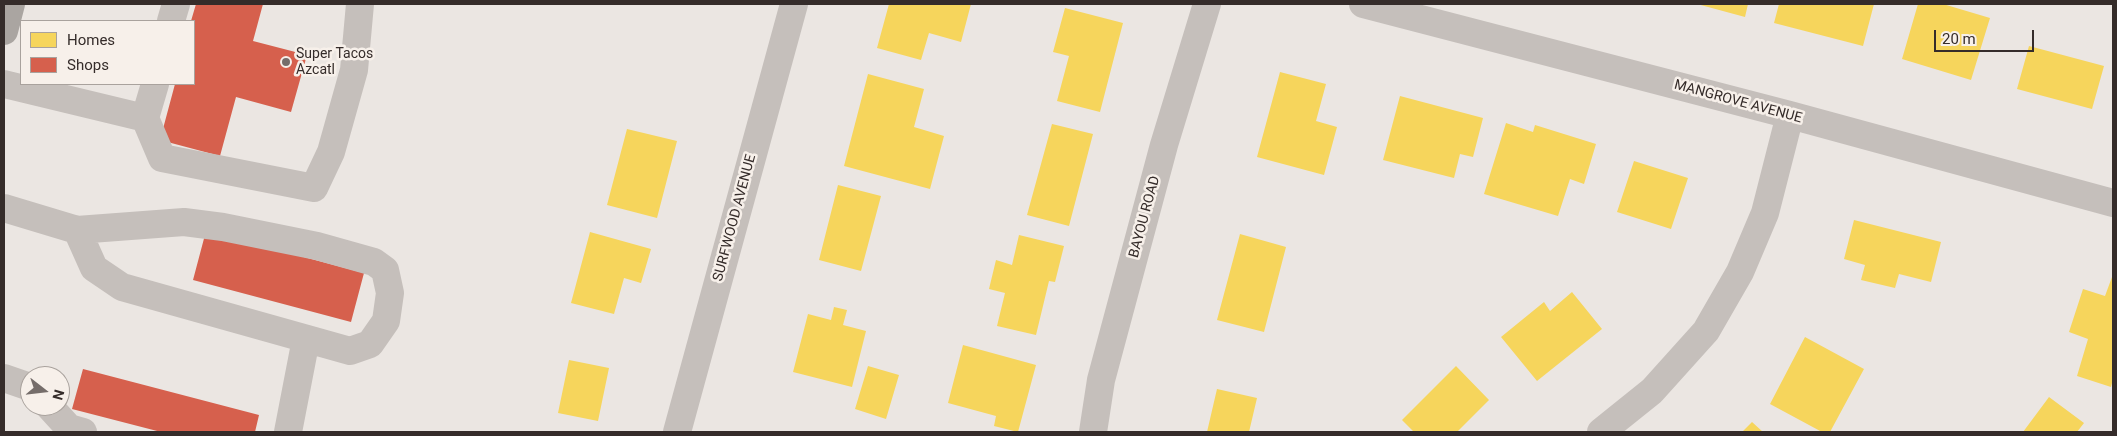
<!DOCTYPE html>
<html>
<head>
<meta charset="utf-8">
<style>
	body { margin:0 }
	#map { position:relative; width:2117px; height:436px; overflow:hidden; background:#ebe6e2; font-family:Roboto,sans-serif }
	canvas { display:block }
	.frame { position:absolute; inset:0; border:5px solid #352c2a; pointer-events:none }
	.legend { position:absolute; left:20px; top:20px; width:175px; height:65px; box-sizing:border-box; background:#f7f0ea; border:1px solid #a9a29d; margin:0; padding:6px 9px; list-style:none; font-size:15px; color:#352c2a }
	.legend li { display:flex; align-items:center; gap:10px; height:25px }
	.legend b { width:25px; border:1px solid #a9a29d }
	.north { position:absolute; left:20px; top:366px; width:50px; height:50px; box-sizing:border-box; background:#f7f0ea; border:1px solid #a9a29d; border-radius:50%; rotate:106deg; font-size:14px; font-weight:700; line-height:20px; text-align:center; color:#352c2a }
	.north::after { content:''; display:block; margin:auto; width:18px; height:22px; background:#756d6a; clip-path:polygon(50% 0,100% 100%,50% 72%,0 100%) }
	.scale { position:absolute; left:1934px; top:30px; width:100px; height:22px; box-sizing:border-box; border:2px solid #352c2a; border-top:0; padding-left:6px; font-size:15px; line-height:18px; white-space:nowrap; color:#352c2a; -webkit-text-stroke:4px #f7f0ea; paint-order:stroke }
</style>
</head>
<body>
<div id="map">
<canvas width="2117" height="436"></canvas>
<div class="frame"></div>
<ul class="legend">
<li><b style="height:14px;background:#f6d55c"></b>Homes</li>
<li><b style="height:14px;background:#d6604d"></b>Shops</li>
</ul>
<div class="north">N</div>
<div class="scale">20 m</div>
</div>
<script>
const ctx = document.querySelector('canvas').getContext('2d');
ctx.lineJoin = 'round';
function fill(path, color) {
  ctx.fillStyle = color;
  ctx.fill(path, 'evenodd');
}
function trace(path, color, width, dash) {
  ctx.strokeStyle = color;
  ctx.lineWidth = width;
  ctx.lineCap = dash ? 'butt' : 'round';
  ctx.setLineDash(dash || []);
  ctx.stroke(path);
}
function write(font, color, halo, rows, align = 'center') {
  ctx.font = font + ' Roboto,sans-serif';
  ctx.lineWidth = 5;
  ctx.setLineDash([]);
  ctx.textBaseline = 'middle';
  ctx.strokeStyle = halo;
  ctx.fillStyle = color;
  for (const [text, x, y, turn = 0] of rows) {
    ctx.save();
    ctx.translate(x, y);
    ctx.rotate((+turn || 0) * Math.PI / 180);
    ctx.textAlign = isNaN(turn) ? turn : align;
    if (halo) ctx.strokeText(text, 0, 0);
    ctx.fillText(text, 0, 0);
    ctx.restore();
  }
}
fill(new Path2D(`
	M889,4h82l-10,38 -32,-9 -8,27 -44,-12z
	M1697,4h51l-3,13z
	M1779,4h95l-11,42 -89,-23z
	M1918,4h25l47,14 -19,62 -69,-21z
	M1065,8l58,15 -23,89 -43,-11 12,-45 -16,-4z
	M2029,46l75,20 -12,43 -75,-20z
	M1280,72l46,12 -10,37 21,6 -13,48 -67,-18z
	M868,74l56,15 -10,38 30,9 -14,53 -86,-23z
	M1400,96l83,22 -10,39 -13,-3 -6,24 -71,-18z
	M1506,123l27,9 2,-7 61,19 -12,40 -14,-5 -12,37 -74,-22z
	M1052,124l41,10 -24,92 -42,-11z
	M627,129l50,12 -20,77 -50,-13z
	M1634,161l54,17 -17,51 -54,-17z
	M838,185l43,11 -20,75 -42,-11z
	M1854,220l87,22 -10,40 -32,-8 -4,14 -34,-8 4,-15 -21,-6z
	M590,232l61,17 -10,34 -17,-5 -10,36 -43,-11z
	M1240,234l46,13 -22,85 -47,-12z
	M1019,235l45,11 -9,36 -6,-1 -13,54 -39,-9 8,-33 -16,-4 7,-29 16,5z
	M2112,277h1v102l-2,8 -34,-11 11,-37 -19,-7 14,-43 22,7z
	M1572,292l30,37 -65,52 -36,-44 43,-35 6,9z
	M834,307l13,3 -4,15 23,6 -14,56 -59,-15 15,-58 23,6z
	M1805,337l59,32 -34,63h-8l-52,-28z
	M963,345l73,20 -18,67 -24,-6 2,-10 -48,-13z
	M569,360l40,8 -11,53 -40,-8z
	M868,366l31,9 -13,44 -31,-10z
	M1456,366l33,34 -32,32h-43l-12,-12z
	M1217,389l40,9 -8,34h-42z
	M2049,397l35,26 -7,9h-54z
	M1752,422l11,10h-21z`), '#f6d55c');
fill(new Path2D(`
	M196,4h67l-10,37 54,14 -16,57 -55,-15 -16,59 -60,-16 15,-56h19v-63h-3z
	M206,231l158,42 -13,49 -158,-42z
	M83,369l176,46 -4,17h-94l-89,-23z`), '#d6604d');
trace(new Path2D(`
	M1363,4l427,111 323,88
	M171,21l5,-17
	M4,84l141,34 10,-34
	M145,118l17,40 152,30 17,-36 23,-82 6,-66
	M4,208l73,22 107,-8 39,5 94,19 57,16 11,8 5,23 -4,28 -16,23 -20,7 -228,-64 -28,-19 -17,-38
	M4,378l26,9
	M49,406l20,22 14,4
	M288,432l18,-93
	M677,432l117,-428
	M1093,432l8,-52 63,-235 43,-141
	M1601,432l51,-41 54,-60 34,-59 25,-59 25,-98`), '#c5bfbb', 28);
trace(new Path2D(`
	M4,31l7,-27`), '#aaa5a1', 28);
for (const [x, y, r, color] of [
	[286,62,5,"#756d6a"]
]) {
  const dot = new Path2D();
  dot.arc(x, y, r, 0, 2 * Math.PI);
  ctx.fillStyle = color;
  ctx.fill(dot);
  trace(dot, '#f7f0ea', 2);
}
write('14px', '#352c2a', '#f7f0ea', [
	["Super Tacos",296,54],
	["Azcatl",296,70]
], 'left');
write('14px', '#352c2a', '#f7f0ea', [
	["MANGROVE AVENUE",1738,102,15],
	["BAYOU ROAD",1145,217,-75],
	["SURFWOOD AVENUE",735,218,-75]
]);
</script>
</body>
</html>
